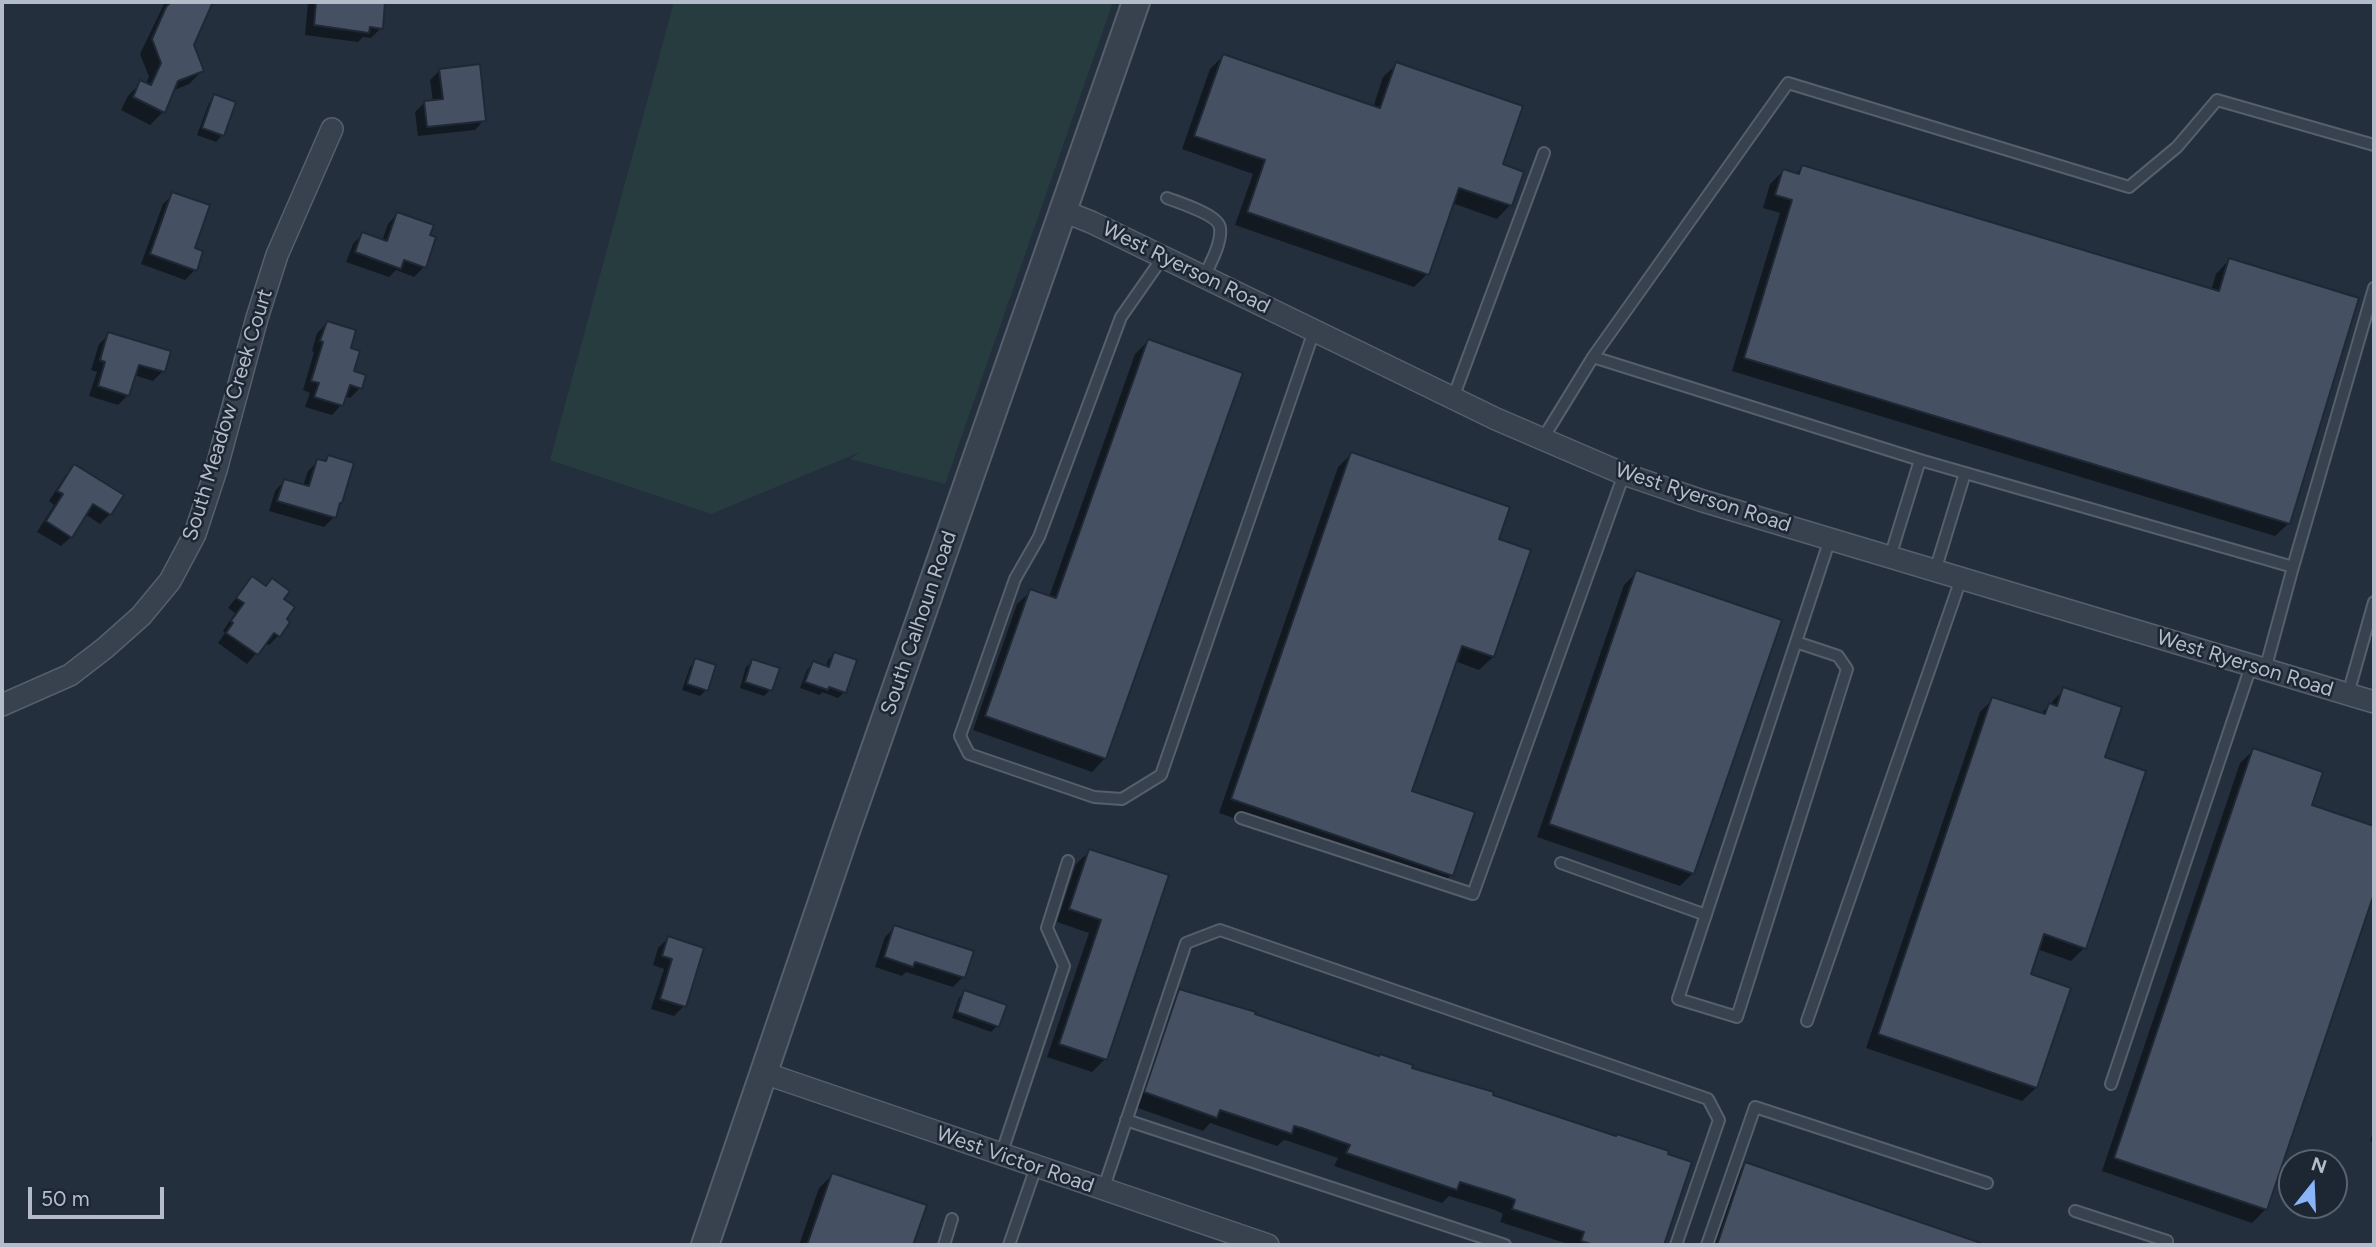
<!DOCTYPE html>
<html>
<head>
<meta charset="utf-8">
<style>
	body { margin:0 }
	#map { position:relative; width:2376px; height:1247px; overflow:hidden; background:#242f3e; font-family:Figtree,sans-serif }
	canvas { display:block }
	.frame { position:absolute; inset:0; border:4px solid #b4bcc9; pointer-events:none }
	.north { position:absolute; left:2278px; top:1149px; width:70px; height:70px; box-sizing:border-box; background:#1d2633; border:2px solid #59626f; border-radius:50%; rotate:18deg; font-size:19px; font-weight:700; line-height:28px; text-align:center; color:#b4bcc9 }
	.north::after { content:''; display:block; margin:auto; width:24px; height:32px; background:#8ab4f8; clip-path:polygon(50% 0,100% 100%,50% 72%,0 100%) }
	.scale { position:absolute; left:28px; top:1187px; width:136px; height:32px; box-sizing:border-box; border:4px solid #b4bcc9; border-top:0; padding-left:9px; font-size:21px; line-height:24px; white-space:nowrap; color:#b4bcc9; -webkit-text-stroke:5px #1d2633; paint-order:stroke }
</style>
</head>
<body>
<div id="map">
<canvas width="2376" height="1247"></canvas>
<div class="frame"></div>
<div class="north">N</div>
<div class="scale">50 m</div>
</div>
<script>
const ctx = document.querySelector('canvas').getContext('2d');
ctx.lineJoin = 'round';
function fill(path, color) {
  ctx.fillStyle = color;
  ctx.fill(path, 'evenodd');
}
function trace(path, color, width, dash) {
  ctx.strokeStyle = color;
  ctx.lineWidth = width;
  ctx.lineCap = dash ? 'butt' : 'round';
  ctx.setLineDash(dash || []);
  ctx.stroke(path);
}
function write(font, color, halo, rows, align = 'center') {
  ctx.font = font + ' Figtree,sans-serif';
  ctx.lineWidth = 5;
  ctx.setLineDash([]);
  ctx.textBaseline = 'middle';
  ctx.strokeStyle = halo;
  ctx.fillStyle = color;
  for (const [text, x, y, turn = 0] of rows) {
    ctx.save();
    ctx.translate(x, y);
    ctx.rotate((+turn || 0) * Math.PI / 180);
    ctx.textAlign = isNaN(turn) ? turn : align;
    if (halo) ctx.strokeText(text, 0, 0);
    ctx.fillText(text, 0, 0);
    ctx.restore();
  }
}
fill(new Path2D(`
	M674,2h439l-168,482 -95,-25 10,-7 -149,62 -161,-54z`), '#263c3f');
fill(new Path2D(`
	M165,2h46l-19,43 10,26 -13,13 -17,7 -9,21 -13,13 -29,-15 7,-14 13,-14 4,3 4,-8 -9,-23z
	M308,2h76l-3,26 -10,10 -8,-1 -5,5 -53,-7z
	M1223,56l150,52 10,-31 14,-13 104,101 20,8 -11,32 -13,14 -45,-16 -25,71 -13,13 -179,-62 18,-51 -71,-25 28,-80z
	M440,70l44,50 -9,10 -57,6 -3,-24 10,-10h8l-3,-22z
	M215,96l7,39 -6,7 -19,-7 12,-32z
	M1803,167l408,124 5,-17 13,-14 60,263 -14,13 -543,-165 48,-158 -17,-5 7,-24 13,-13 12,3z
	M173,194l20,55 2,21 -10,10 -44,-16 22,-60z
	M397,214l27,53 -10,10 -18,-7 -7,7 -43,-15 7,-18 9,-10 20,7 6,-17z
	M327,323l22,26 3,24 12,3 -4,12 -10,10 -6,-2 -3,9 -9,10 -27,-8 5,-14 -7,-3 11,-38 -2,-1 5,-18z
	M109,334l54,37 -10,10 -19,-6 -6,20 -10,10 -29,-9 8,-24 -6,-2 8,-26z
	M1148,341l-43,417 -13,14 -119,-42 44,-126 14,-13 18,6 86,-243z
	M1351,454l146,86 32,11 -36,106 -14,13 -24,-9 -45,131 41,83 -13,13 -219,-75 119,-346z
	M328,457l13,45 -4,4 -3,11 -10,10 -55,-16 6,-20 9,-10 19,5 5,-15 10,-10 5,1z
	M74,466l36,48 -10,10 -15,-10 -14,23 -10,9 -24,-14 17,-27 -5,-4 16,-25z
	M1637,572l56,301 -13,13 -143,-49 87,-252z
	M252,578l13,9 7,-7 10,20 -4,36 -9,9 -4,-2 -18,21 -29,-21 7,-10 -2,-2 12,-18 -7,-5z
	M2368,622l6,2v15l-10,-3z
	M834,654l10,38 -6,6 -16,-6 -2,3 -20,-7 7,-18 6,-7 13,5 2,-8z
	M696,660l10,30 -6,6 -18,-6 8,-23z
	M753,661l17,29 -6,6 -24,-8 6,-21z
	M2064,689l39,69 -19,190 -13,13 -34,-12 -9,27 41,13 -33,99 -14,13 -156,-53 114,-336 13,-13 47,16z
	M2254,750l56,56 64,21v61l-108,321 -14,14 -150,-52 138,-408z
	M1090,851l77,26 -62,182 -13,13 -45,-15 42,-124 -32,-11 19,-58z
	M895,927l68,50 -10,10 -47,-15 -4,4 -27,-9 10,-30z
	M668,938l16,68 -10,10 -23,-7 13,-40 -11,-4 5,-17z
	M1179,991l511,173 -28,81h-91l-71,-23 3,-8 -8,-4 -46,-14 -7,7 -108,-37 4,-8 -50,-17 -4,-1 -7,6 -67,-23 -7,8 -71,-25 34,-102z
	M965,992l32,34 -6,6 -39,-14 7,-20z
	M2374,1128v14l-4,-1z
	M1745,1164l238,81h-274l23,-67z
	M832,1175l93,31 -14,39h-112l20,-57z`), '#0007');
const building = new Path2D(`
	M171,2h42l-19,43 10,26 -26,10 -13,32 -32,-16 7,-17 11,5 10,-22 -9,-24 14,-32z
	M316,2h69l-2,27 -13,-2 -1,6 -55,-8z
	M1223,54l157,54 16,-46 127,44 -20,58 21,8 -12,34 -53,-18 -30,87 -182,-63 18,-52 -71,-24z
	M480,64l6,57 -59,6 -3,-26 19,-2 -4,-30z
	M214,94l22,8 -12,34 -22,-8z
	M1802,165l417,126 10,-33 130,40 -69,226 -546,-166 48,-158 -17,-5 8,-26 16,5z
	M172,192l38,13 -15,43 8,3 -6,20 -47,-17z
	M397,212l37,13 -4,10 6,2 -10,31 -22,-8 -3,9 -46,-17 7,-20 25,9z
	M327,321l29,9 -5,18 9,3 -6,20 12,4 -4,14 -12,-4 -7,21 -29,-9 5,-14 -8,-2 12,-39 -3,-1z
	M108,332l63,19 -6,21 -26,-7 -10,31 -31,-10 7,-24 -5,-2z
	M1148,339l95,34 -137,386 -121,-43 45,-127 26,9z
	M1351,452l159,55 -11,32 32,11 -37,107 -32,-11 -50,145 63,21 -22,64 -222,-77z
	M328,455l26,8 -12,40h-2l-4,15 -59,-17 7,-22 25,7 8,-27 9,2z
	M74,464l50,31 -13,20 -18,-11 -21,34 -26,-17 17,-27 -6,-3z
	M1636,570l146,50 -88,254 -145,-50z
	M252,576l14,10 6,-8 18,13 -6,8 11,8 -8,12 3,3 -10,15 -6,-4 -16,22 -32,-22 7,-10 -2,-2 13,-18 -8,-5z
	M834,652l23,8 -11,33 -17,-6 -1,3 -23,-8 8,-21 16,6z
	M695,658l21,7 -8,26 -21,-7z
	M752,659l28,9 -8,23 -27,-9z
	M2063,687l59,20 -17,50 41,14 -60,178 -42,-15 -13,40 40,14 -34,100 -159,-54 114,-337 53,17 4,-11 8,3z
	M2253,748l70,24 -11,33 62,21v68l-107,316 -153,-52z
	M1089,849l80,26 -62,185 -48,-16 42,-124 -32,-11z
	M894,925l80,26 -9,27 -50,-16 -2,5 -29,-10z
	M668,936l36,12 -18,59 -26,-8 12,-40 -10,-3z
	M1179,989l77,23 -1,2 124,42 1,-2 33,11 -1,3 82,24 -1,3 123,41 1,-2 52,17 -1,3 24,8 -28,83h-70l-13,-4 3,-9 -72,-23 3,-9 -7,-3 -48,-15 -3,8 -111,-37 4,-8 -48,-17 -8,-2 -2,8 -72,-24 -3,8 -73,-26z
	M964,990l43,15 -8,22 -42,-15z
	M1745,1162l236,81v2h-264z
	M832,1173l95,32 -14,40h-106z`);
fill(building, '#455162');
trace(building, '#1f2835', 2);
const service = new Path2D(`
	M1167,198c13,5 52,17 53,30 2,15 -10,36 -16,49
	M1163,257l-42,60 -82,220 -24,42 -55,157 9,18 125,43 28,2 39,-24 153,-444
	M1593,357l195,-274 341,104 48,-40 40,-47 157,45
	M1453,398l91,-245
	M1542,440l51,-83 327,103 373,107 -28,103
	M1890,557l30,-97
	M2293,567l81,-279
	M1935,571l30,-98
	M1796,642l42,14 9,13 -110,348 -59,-18 152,-460
	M2348,694l26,-92
	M1241,818l232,76 151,-420
	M1561,863l145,52
	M1807,1021l154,-442
	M2111,1084l140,-418
	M1126,1120l379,125
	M1001,1155l63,-189 -17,-38 21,-67
	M1103,1190l83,-247 34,-13 488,169 11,21 -43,125
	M2075,1211l92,30 -1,4
	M944,1245l8,-26
	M1009,1245l27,-78
	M1707,1245l48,-138 232,76`);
const minor = new Path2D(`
	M1063,211l28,11 405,197 128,55 79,27 671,201
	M2,705l68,-30 35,-27 36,-32 29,-35 25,-47 21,-64 41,-152 20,-63 55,-126
	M764,1073l504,172`);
const tertiary = new Path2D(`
	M705,1245l140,-411 291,-832`);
trace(service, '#565f6c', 14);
trace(minor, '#565f6c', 24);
trace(tertiary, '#565f6c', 30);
trace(service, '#38414e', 10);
trace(minor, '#38414e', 21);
trace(tertiary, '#38414e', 26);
write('21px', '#b4bcc9', '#1d2633', [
	["West Ryerson Road",1186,268,26],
	["South Meadow Creek Court",228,415,-73],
	["West Ryerson Road",1703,498,18],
	["South Calhoun Road",919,623,-71],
	["West Ryerson Road",2245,664,17],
	["West Victor Road",1015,1160,19]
]);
</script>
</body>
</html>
